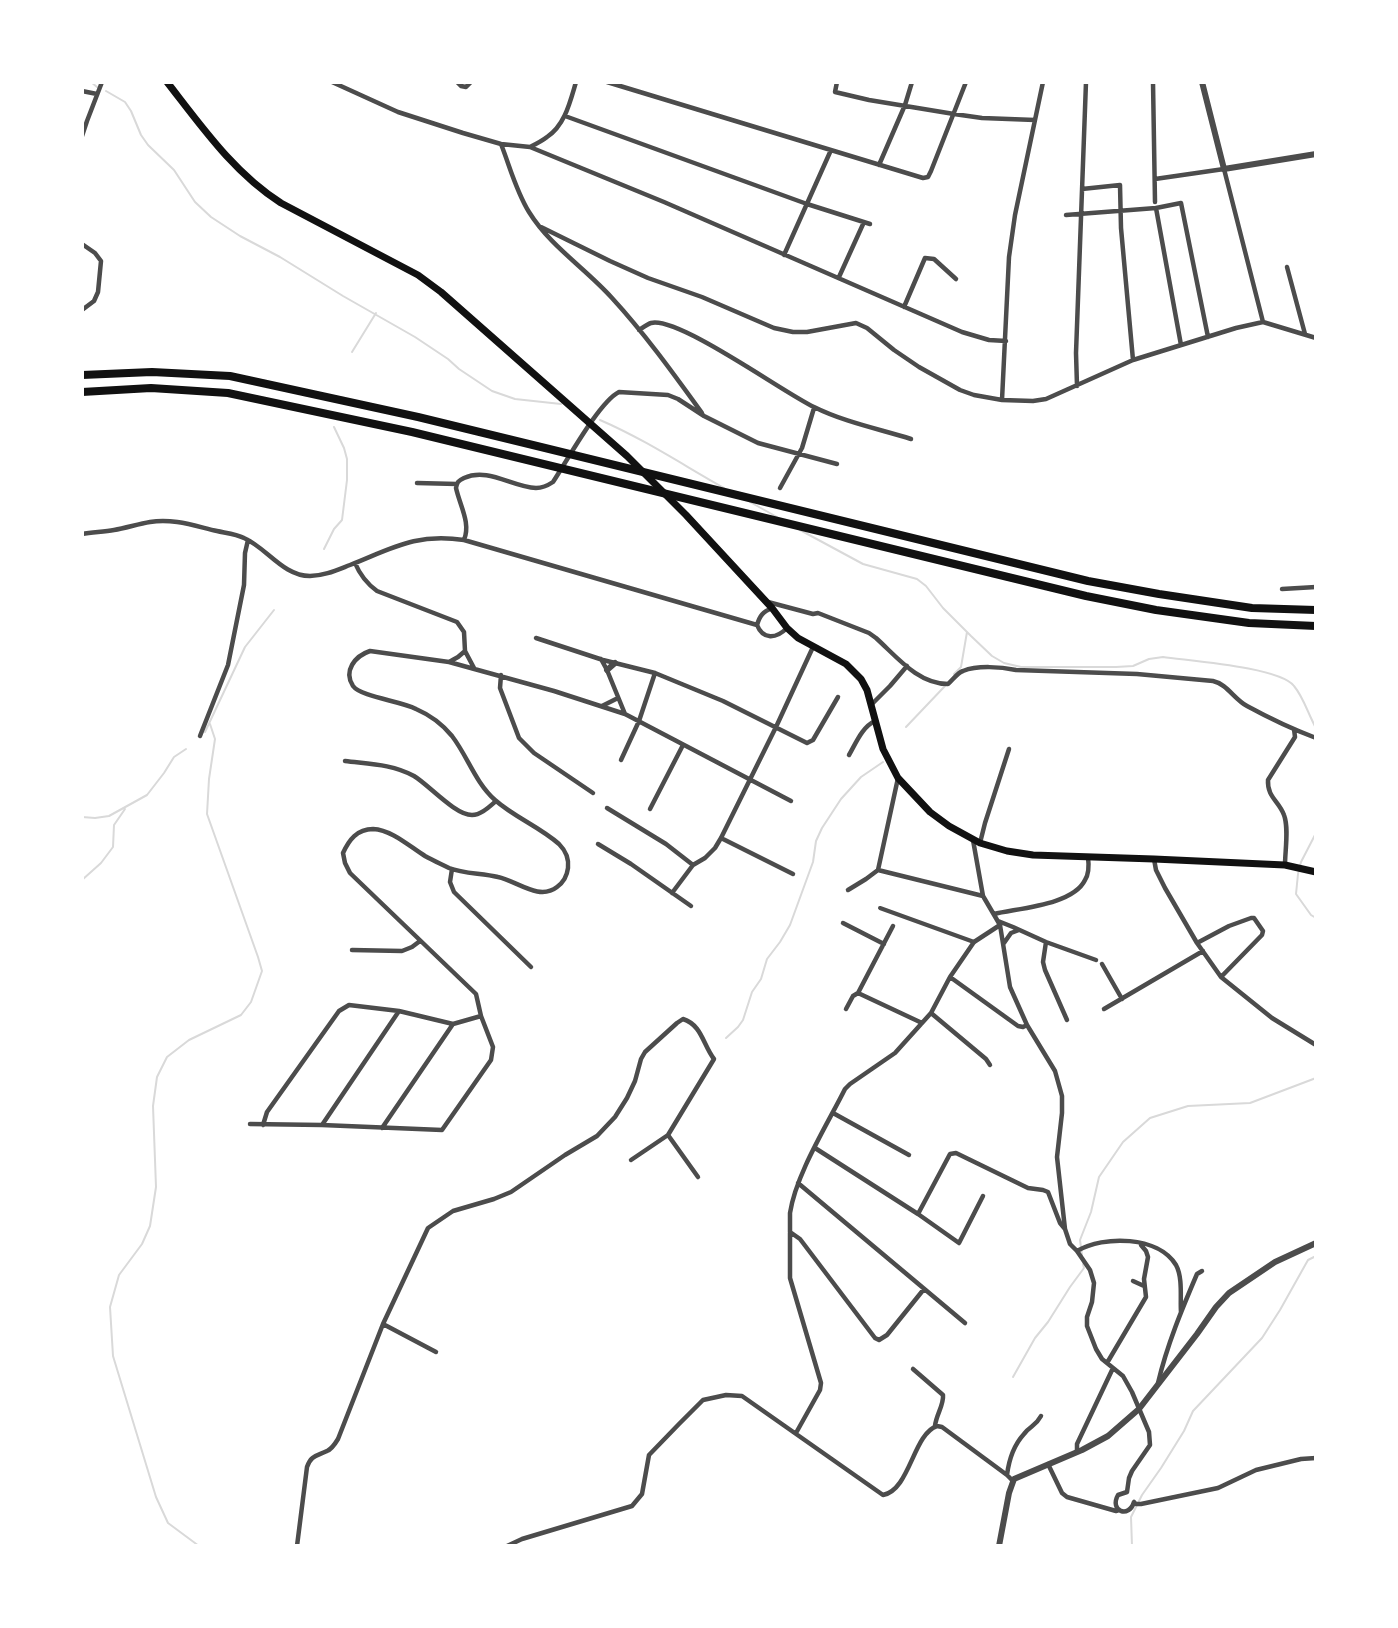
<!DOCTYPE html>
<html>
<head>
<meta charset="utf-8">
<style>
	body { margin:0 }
	#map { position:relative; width:1398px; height:1628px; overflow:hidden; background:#fff; font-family:Manrope,sans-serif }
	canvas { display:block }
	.frame { position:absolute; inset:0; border:84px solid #fff; pointer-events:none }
</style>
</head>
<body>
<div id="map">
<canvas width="1398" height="1628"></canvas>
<div class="frame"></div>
</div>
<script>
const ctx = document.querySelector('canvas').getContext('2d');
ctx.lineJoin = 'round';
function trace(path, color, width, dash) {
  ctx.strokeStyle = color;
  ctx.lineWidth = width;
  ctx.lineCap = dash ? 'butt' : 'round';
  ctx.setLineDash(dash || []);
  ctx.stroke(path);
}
trace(new Path2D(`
	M91,82l6,5
	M106,91l19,11 6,9 10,24 7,10 26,25 21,32 16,15 29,19 40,21 63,39 72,41 33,22 11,10 33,22 23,8 46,5
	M352,352l24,-39
	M600,420c44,19 83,45 124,68
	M750,502l27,15
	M800,530l63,34 54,15 9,7 17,22 28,28 21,20 12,7 17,4h95l17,-1 16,-7 14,-2c27,4 116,10 131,29 10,12 14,28 22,42
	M324,549l10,-20 8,-9 5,-40v-21l-3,-11 -10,-21
	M954,674l7,-7 6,-35
	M906,727l39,-41
	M205,732l40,-85 29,-37
	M82,817l13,1 14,-2 38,-21 17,-22 10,-16 12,-8
	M1316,833l-15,29 -3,12 -2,20 15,21 5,3
	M82,880l19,-17 12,-16 1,-22 11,-16
	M726,1038l12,-11 5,-7 9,-28 9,-13 6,-20 13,-17 10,-17 23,-63 3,-21 6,-13 19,-29 20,-22 22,-15
	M1082,1255l-2,-15 11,-28 8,-35 24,-35 27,-24 38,-12 62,-3 66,-25
	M1013,1377l22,-39 13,-16 22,-35 14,-19 -1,-4
	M199,1546l-31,-23 -12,-26 -43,-141 -3,-49 9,-32 23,-31 8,-18 6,-39 -3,-81 4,-29 10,-20 22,-17 52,-25 10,-13 11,-31 -4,-14 -51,-143 2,-35 6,-40 -5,-15
	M1132,1546l-1,-29 11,-22 19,-27 23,-37 9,-20 69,-73 18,-28 28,-50 8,-4`), '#d9d9d9', 2);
trace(new Path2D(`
	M880,908l94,34`), '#4c4c4c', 4);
trace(new Path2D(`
	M332,82l66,30 65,21 38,11 29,3 134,55 298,130 27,8 17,1
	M457,82l4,4 5,1 5,-5
	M607,82l316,96 5,-1 3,-6 35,-89
	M837,82l-2,10 34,8 85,14 28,4 53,2
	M1153,82l2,120
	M82,91l15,3
	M565,116l242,88 63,20
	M82,136l5,-15 15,-39
	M501,144c9,23 15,47 28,68 21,34 56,56 83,86 33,36 61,75 90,115
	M530,147c6,-3 12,-6 17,-10 18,-12 23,-35 29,-55
	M879,165l26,-60 7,-23
	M1155,179l69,-10 39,153
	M1082,189l38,-4 1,43 12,132
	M1066,215l90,-7
	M541,227l69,34 38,17 54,19 72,31 19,4h14l49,-9 11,5 27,22 25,17 41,23 14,5 28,5 31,1 13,-2 87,-39 103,-32 27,-6 53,16
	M82,244l13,9 6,8 -3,31 -4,9 -12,9
	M784,255l47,-105
	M1287,267l18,67
	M839,277l25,-55
	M904,307l21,-49 9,1 22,20
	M639,330c4,-2 8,-6 12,-7 27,-7 133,70 163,84 30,15 65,22 97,32
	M1181,345l-25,-137 25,-5 27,134
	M1077,386l-1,-33 10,-271
	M1002,400l7,-143 6,-42 28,-133
	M417,483l40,1
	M780,488l22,-40 12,-40
	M82,534c11,-2 22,-2 32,-4 12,-2 24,-6 36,-8 23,-4 45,4 67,9 9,2 19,3 27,7 23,10 39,38 66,38 14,0 27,-6 40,-11 43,-17 65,-32 114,-25l293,85
	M464,540c7,-17 -4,-34 -8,-52 1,-6 2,-7 8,-10 24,-11 48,9 72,10 7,0 11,-2 17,-6 14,-21 46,-80 66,-90l49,3 10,4 26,17 54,27 79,21
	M1282,589l34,-2
	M768,602l45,12 5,-1 51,20 7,5c21,19 42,46 72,46 5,-4 9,-11 15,-13 15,-6 38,-4 53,-1l121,4 76,7c14,3 21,18 34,25 22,12 45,23 69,32
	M772,608c-9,4 -12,7 -15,17 6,15 19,14 30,3
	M536,638l67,22 52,13 68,28 84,42 6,-3 25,-43
	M465,651l9,17
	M601,659l6,11 18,44
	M449,662l105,29 71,23 166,87
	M501,675l-1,13 19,50 15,15 59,40
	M871,705l19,-19 17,-20
	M602,706l16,-8
	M200,736l28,-71 16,-80 1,-32 3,-13
	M849,755c7,-12 13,-28 26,-34
	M621,760l18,-39 16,-48
	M345,761c24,3 47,3 69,15 15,9 41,39 58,39 9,0 17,-8 24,-14
	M607,808l59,36 27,21
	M650,809l33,-64
	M721,838l72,36
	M973,840l10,56 17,29 10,62 17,38 28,46 7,25v17l-5,44 8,72 5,15 7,7 13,19 4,13 -2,19 -5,15v9l9,23 6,10 21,17 9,16 17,40 1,13 -18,26 -3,7 -2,14
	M980,843l5,-20 24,-74
	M598,844l33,20 60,42
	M1154,859l2,11 9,18 32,55 24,34 51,41 44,27
	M1285,865c0,-14 4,-37 -1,-50 -5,-14 -17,-18 -16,-35l27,-43 -1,-8
	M452,869l-2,13 4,10 77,75
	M878,870l105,26
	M848,890l18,-11 12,-9 20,-92
	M672,893l21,-28 12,-7 10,-10 6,-10 55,-111 37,-80
	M994,914c25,-6 79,-9 91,-34 4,-6 4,-15 3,-23
	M998,921l15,6 33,15 50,18
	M843,923l41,21
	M1046,942l-3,20 2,8 22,50
	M1004,943l7,-10 8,-3
	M1197,943l32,-17 22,-8h3l9,13 -1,4 -41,42
	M352,950l50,1 10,-4 8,-6
	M1102,964l20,35
	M950,977l68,49 5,1 4,-2
	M858,993l64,30
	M846,1009l7,-13 5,-3 35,-67
	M1104,1009l99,-58
	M931,1013l55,46 4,6
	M833,1113l76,42
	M250,1124l72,1 120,5 49,-70 2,-13 -12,-31 -5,-22 -126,-121 -5,-10 -2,-10c6,-13 14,-24 30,-24 19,1 36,17 52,27 7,4 16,8 24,12 15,6 33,5 49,9 19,4 41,24 59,10 7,-5 10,-11 11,-19 1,-9 -3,-18 -9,-24 -19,-17 -45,-27 -64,-44 -20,-18 -27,-43 -43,-64 -9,-11 -22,-21 -36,-27 -15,-8 -55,-12 -63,-23 -10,-15 2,-30 17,-35l79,11 9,-5 7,-6 -1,-19 -7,-10 -80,-31c-11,-8 -17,-16 -22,-28
	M263,1125l4,-13 72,-101 10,-6 50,6 54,13 28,-8
	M322,1125l77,-114
	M382,1128l71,-104
	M668,1135l30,42
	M815,1148l103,66 32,-60 6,-1 72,35 15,2 5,2 12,31 5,6
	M798,1183l167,140
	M918,1214l41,29 24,-47
	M790,1232l10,7 75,99 4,2 8,-5 37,-46
	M1077,1251c27,-16 81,-15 99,14 7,13 4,33 5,47
	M1133,1281l11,5
	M383,1324l53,28
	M1107,1363l39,-66 -2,-18 4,-22 -2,-6 -5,-6
	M913,1369l30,26c1,10 -7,20 -8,31
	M1158,1383c9,-38 24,-74 39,-109l5,-3
	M796,1433l24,-43 1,-7 -31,-105v-65c6,-39 37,-88 55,-124l5,-5 45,-31 36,-40 19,-36 24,-35 26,-17
	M1077,1451v-7l36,-76
	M1048,1464l14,29 5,4 49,14 3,-1
	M1007,1475c2,-16 6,-29 17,-41 7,-9 11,-7 17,-18
	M1127,1492l-9,3c-9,16 11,24 16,7
	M1134,1502l2,2h5l77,-16 38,-18 45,-11 15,-1
	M297,1546l10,-79c4,-12 10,-11 20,-16 5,-2 8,-7 11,-12l45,-115 45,-96 25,-17 41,-12 17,-7 54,-37 32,-19 18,-19 12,-19 8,-17 6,-22 4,-7 32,-29 6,-4c19,6 20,26 31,40l-46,76 -37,25
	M507,1546l15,-7 110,-33 10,-12 7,-39 30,-31 24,-24 23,-5 16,1 141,99c27,-5 30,-61 54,-69l5,1 65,48 6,6`), '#4c4c4c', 4.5);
trace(new Path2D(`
	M1202,82l22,87 92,-15
	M607,670l8,-7
	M999,1546l10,-53 5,-14 68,-29 26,-14 31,-27 58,-75 19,-27 13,-14 46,-31 41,-19`), '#4c4c4c', 6);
trace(new Path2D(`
	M167,82c35,45 67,91 114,121l137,72 23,17 186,164 59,59 86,93 15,20 11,10 48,26 15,15 6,11 16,59 15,29 32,34 19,14 31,17 27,8 26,4 121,4 131,6 31,7`), '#111', 7);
trace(new Path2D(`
	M82,375l70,-3 78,4 188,41 123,30 547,134 71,13 93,14 64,2
	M82,392l69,-4 77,5 184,39 674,164 70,14 93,13 67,3`), '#111', 8);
</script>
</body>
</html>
